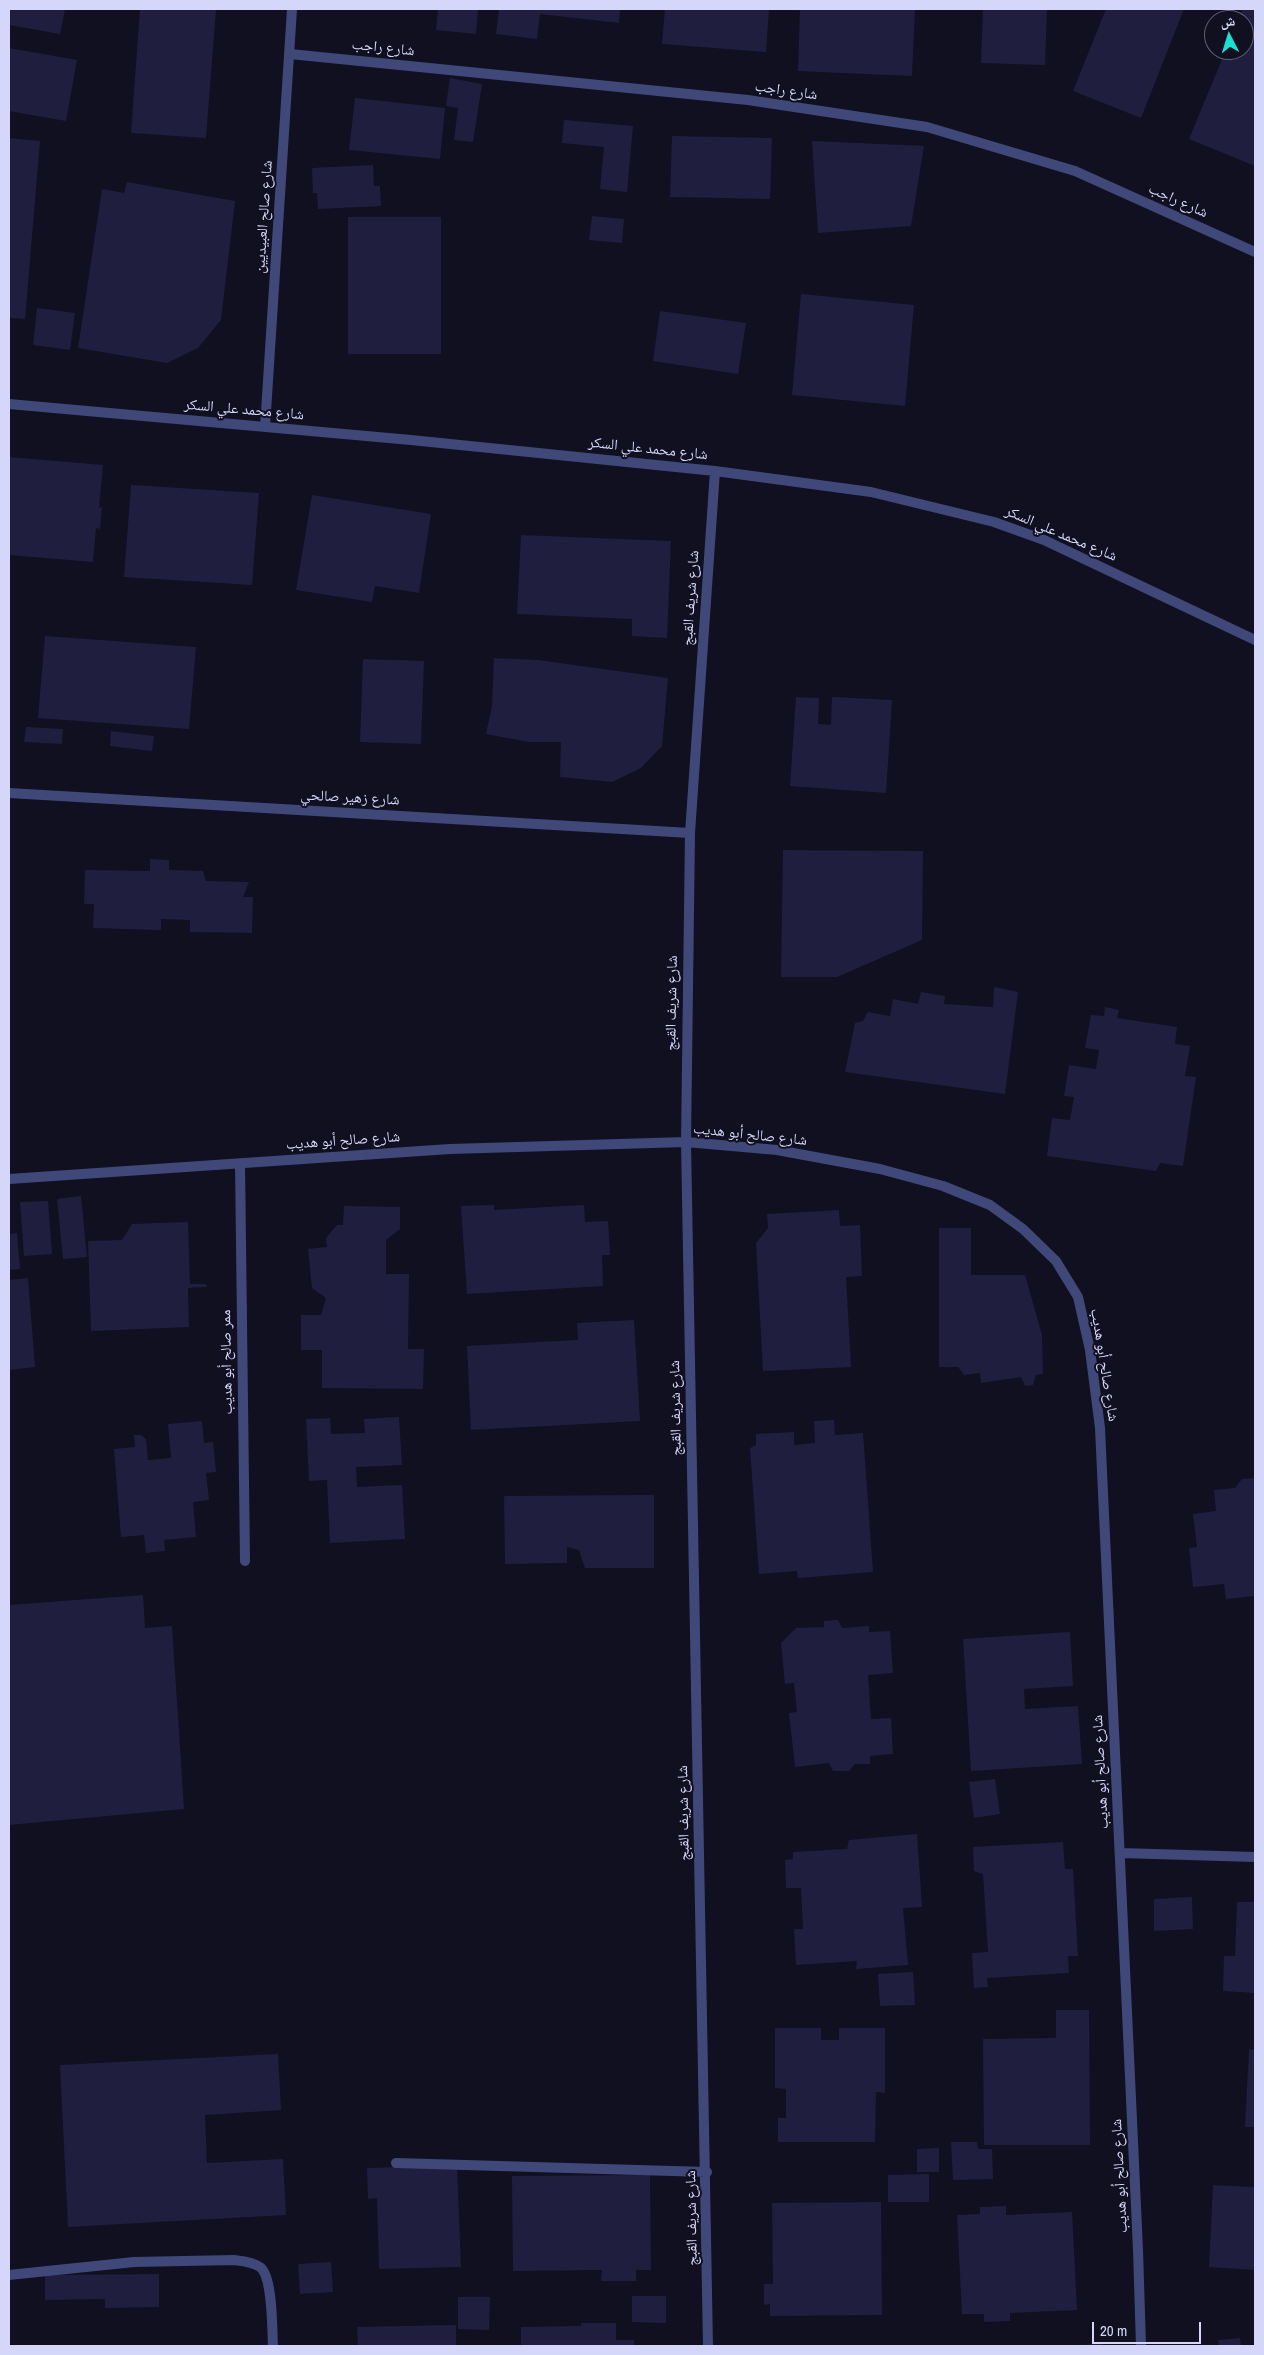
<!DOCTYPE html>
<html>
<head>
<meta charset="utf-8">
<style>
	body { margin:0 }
	#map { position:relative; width:1264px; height:2355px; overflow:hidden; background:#101020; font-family:"Archivo Narrow","Noto Naskh Arabic",sans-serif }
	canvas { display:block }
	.frame { position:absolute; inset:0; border:10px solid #d4d6fa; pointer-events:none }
	.north { position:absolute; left:1204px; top:10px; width:50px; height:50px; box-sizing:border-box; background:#101020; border:1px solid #5e5f77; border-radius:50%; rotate:355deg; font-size:14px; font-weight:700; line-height:20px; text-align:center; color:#d4d6fa }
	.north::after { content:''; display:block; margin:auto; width:18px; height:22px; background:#19e1d2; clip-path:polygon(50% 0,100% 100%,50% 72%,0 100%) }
	.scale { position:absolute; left:1092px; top:2322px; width:109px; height:22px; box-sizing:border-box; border:2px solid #d4d6fa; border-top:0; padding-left:6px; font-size:15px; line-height:18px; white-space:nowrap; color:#d4d6fa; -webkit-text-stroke:4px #101020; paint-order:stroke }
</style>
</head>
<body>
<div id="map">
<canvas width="1264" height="2355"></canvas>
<div class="frame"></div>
<div class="north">ش</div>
<div class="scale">20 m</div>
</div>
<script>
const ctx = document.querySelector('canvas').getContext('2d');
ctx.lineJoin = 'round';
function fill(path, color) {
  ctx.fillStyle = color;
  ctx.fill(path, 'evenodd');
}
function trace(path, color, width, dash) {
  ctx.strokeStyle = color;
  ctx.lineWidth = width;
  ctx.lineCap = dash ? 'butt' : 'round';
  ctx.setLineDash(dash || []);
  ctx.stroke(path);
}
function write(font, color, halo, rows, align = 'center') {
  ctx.font = font + ' "Archivo Narrow","Noto Naskh Arabic",sans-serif';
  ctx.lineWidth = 4;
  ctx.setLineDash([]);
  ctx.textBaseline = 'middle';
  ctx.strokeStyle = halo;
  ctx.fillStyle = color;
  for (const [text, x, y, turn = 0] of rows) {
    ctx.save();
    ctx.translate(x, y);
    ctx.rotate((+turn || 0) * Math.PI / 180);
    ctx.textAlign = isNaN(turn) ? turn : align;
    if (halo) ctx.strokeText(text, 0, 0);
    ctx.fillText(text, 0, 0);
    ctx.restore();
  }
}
fill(new Path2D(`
	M9,9h56l-5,25 -51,-9z
	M140,9h76l-10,129 -75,-5z
	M438,9h40l-2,25 -40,-4z
	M499,9l29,1 92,-1 -1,14 -79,-9 -3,25 -41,-5z
	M665,9h104l-3,43 -104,-8z
	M800,9h115l-3,67 -114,-5z
	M983,9h64l-2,56 -64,-2z
	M1106,9h78l-43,109 -68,-27z
	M1243,9h12v157l-66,-27 37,-89h18v-30h-6z
	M9,48l68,12 -11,61 -57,-10z
	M450,78l32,6 -9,58 -19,-2 4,-32 -12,-2z
	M355,98l90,10 -5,51 -91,-9z
	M564,120l69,6 -6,66 -27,-3 4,-42 -42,-4z
	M672,136l100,2 -2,61 -100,-2z
	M9,138l31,3 -15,178 -16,-1z
	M812,141l112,5 -13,80 -93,7z
	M373,165l1,21h6l1,20 -63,3 -1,-16h-4l-1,-25z
	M127,182l108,19 -14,119 -23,28 -31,15 -89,-15 24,-159 22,4z
	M592,216l32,3 -2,24 -33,-3z
	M348,217h93v137h-93z
	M801,294l113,11 -9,101 -113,-11z
	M37,308l38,5 -5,37 -37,-5z
	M660,311l86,12 -8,51 -85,-13z
	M9,457l94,8 -4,43 3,-1 -2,22 -4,-1 -3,34 -84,-7z
	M131,485l128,8 -7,92 -128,-8z
	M312,495l119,19 -12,79 -44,-7 -3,16 -76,-12z
	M521,535l150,6 -4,97 -35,-2v-17l-115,-5z
	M45,636l151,11 -7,82 -151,-11z
	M494,658l44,2 130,18 -6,68 -21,22 -29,14 -52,-5 1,-35h-32l-43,-8 6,-28z
	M363,659l61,2 -3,83 -61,-2z
	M796,697l23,1 -1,26 13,1 1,-28 60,3 -6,93 -96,-7z
	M26,727l37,2 -1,15 -38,-2z
	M111,731l43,5 -2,15 -42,-5z
	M783,850l140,1 -1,89 -85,37h-56z
	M150,859l19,1v10l34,1 3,10 43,1 -6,15h10l-1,36 -62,-1v-12l-29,-1v11l-68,-2 1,-24h-10l1,-34 65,1z
	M994,987l24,5 -13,102 -160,-22 10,-49 8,-2 5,-9 22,4 3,-17 25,5 3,-12 24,4 -1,8 49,3z
	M1105,1007l14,3 -2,8 60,9 -2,17 15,2 -5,30 11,1 -13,89 -23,-3 -4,8 -109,-15 5,-38 18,2 4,-23 -10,-1 5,-31 27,4 3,-19 -14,-2 6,-33 13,1z
	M81,1196l6,61 -24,2 -6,-60z
	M48,1201l4,53 -28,2 -4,-54z
	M494,1205v5l90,-5 1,17 23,-1 2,34h-8l1,31 -136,8 -6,-88z
	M344,1206l56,1v22l-14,11v34h23l-1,75h16l-1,40 -101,-1v-38h-21v-35h20l5,-17 -14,-10 -4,-39 19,-2 -1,-9 11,-13h6z
	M839,1210l1,16 20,-1 2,51 -16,1 5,90 -88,4 -7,-128 12,-15 -1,-14z
	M188,1222l2,62h16l1,3 -19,1 1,39 -98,4 -3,-90 34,-1 10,-16z
	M939,1228h32v47h54l17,60 1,39 -7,1 -3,10 -8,1 -4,-9 -40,6 -1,-10 -16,2 -6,-8h-19z
	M17,1233l3,36 -11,1v-36z
	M28,1278l7,89 -26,3v-90z
	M634,1320l6,101 -169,9 -4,-84 111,-6 -1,-17z
	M399,1417l3,48 -46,2 1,20 45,-2 3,54 -75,4 -3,-63 -18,1 -3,-62 24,-1 1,16 34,-1 -1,-14z
	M834,1420l1,15 28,-2 10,139 -75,6 -1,-7 -38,3 -9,-126 6,-3v-11l38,-2v13l21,-2 -1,-22z
	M202,1421l2,22 9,-1 3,30 -10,1 3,27 -16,2 3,35 -32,3 1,11 -19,2 -2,-18 -23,2 -7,-88 21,-2 -1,-12h7l5,4 2,21 23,-2 -3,-34z
	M1255,1478v118l-29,3 -2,-15 -31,3 -4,-39 8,-1 -4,-33 23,-3 -2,-21 21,-2 7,-9z
	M654,1495v73h-69l-6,-18 -12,-3v16l-62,1 -1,-68z
	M143,1595l2,33 27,-2 12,183 -175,16v-220z
	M838,1620l4,8 27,-2v6l21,-1 3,42 -25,2 3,44 20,-1 2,36 -23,2v8h-15l-6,7h-16l-4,-8 -34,4 -6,-54 8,-1 -3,-29 -9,1 -4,-41 15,-15 28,-1v-6z
	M1070,1632l3,54 -49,3 1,20 53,-3 4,58 -111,7 -8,-132z
	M995,1779l5,35 -26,4 -5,-36z
	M917,1834l5,73 -19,1 5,57 -52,4 1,-8 -61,4 -2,-36h9l-2,-41h-15l-1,-28 8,-1v-7l54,-3 2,-9z
	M1063,1842l2,27h8l5,87h-10l1,17 -82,5 1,9 -14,1 -2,-35 16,-1 -5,-78 -9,-3 -1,-24z
	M1192,1897l1,32 -39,2v-32z
	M1237,1902h18v91l-32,-2 1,-35h11z
	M913,1972l2,33 -35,1 -2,-32z
	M1056,2010h33l1,135h-106l-1,-106 73,-1z
	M775,2028h46v12h18v-12h46v65l-9,-1 -1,50h-97v-24h8v-29l-11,-1z
	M1249,2049l6,1v77h-10z
	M278,2054l3,56 -76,5 2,48 76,-4 3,56 -218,12 -8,-162z
	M951,2142h26l1,7h14l1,30 -40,1z
	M939,2148v24h-22v-23z
	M457,2165l4,102 -82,2 -2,-71 -9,1 -1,-31z
	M929,2174v28h-41v-27z
	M650,2175l1,95h-15v11h-35l1,-11 -89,1 -1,-95z
	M1213,2185l42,2v83l-46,-3z
	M881,2202l1,113 -112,1v-12l-6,1v-21h9l-1,-81z
	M1006,2206v9l66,-3 5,98 -67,3v8l-26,1v-8h-22l-5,-99 23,-1v-7z
	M331,2262l2,30 -33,2 -2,-30z
	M159,2274v33l-54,1v-9l-60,1v-25z
	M632,2296h34v27l-34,-1z
	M458,2297h32l-1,33 -31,-1z
	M581,2323h35v17h18v6h-113v-19l60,-1z
	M456,2325v21h-98l-1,-19z
	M1240,2338l1,8h-22l-1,-6z
	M1103,2343v3h-19v-1z`), '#1f1e3f');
trace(new Path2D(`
	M290,54l458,46 179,27 148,44 180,81
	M9,404l402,36 304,31 156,21 123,30 50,18 211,100
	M265,427l27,-418
	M9,793l681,40
	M240,1163l5,398
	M9,1179l441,-30 236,-7 91,8 103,19 63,17 47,19 33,24 33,32 22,36 12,53 10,78 38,822 3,96
	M1120,1853l135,4
	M396,2163l311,9
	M9,2275l125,-13 100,-2c8,1 19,2 26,7 13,9 12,63 13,79
	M708,2346l-22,-1204 4,-309 25,-362`), '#40487a', 10);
write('15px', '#d4d6fa', '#101020', [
	["شارع راجب",383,48,6],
	["شارع راجب",786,91,8],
	["شارع راجب",1178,201,24],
	["شارع صالح العبيديين",264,217,-86],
	["شارع محمد علي السكر",244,410,5],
	["شارع محمد علي السكر",648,449,6],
	["شارع محمد علي السكر",1061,534,23],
	["شارع شريف القبج",691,598,-86],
	["شارع زهير صالحي",350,798,3],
	["شارع شريف القبج",672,1003,-89],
	["شارع صالح أبو هديب",750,1135,6],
	["شارع صالح أبو هديب",343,1141,-4],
	["ممر صالح أبو هديب",227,1362,-91],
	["شارع صالح أبو هديب",1104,1365,81],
	["شارع شريف القبج",676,1408,-91],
	["شارع صالح أبو هديب",1101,1772,-93],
	["شارع شريف القبج",684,1813,-91],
	["شارع صالح أبو هديب",1120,2176,-93],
	["شارع شريف القبج",692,2218,-91]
]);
</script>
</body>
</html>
